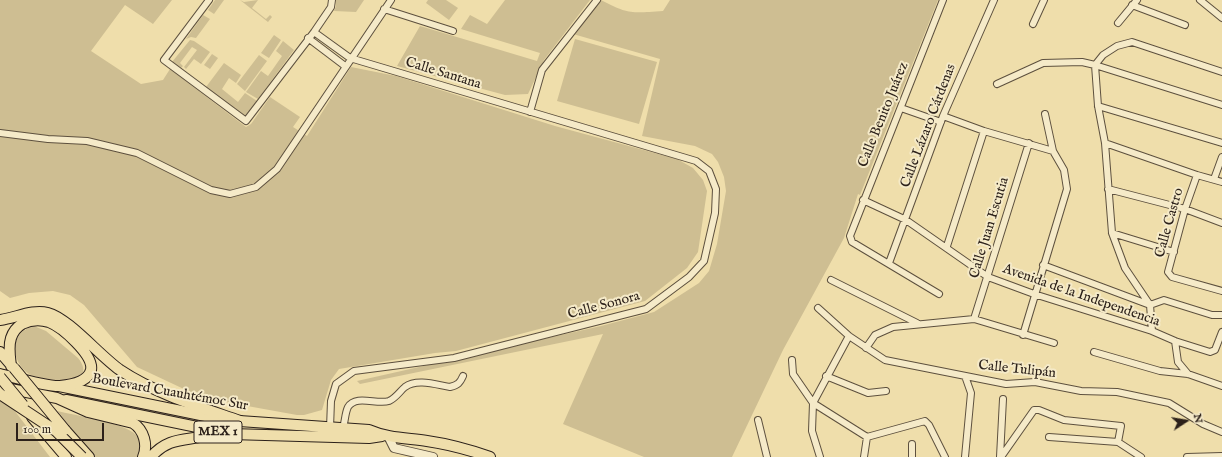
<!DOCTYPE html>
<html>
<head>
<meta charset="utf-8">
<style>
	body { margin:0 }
	#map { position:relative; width:1222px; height:457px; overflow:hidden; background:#efdeab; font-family:"IM FELL English",serif }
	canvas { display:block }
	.north { position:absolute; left:1166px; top:401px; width:40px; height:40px; -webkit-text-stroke:3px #f5eac8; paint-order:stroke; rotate:78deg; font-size:11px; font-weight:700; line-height:16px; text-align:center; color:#2c211a }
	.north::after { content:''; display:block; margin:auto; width:14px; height:18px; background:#2c211a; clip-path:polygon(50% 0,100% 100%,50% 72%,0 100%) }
	.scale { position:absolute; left:16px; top:423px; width:88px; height:18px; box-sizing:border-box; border:2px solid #2c211a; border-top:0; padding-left:5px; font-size:12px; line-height:14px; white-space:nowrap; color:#2c211a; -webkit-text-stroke:3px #f5eac8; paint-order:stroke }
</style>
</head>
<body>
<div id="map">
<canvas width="1222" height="457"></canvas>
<div class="north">N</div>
<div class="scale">100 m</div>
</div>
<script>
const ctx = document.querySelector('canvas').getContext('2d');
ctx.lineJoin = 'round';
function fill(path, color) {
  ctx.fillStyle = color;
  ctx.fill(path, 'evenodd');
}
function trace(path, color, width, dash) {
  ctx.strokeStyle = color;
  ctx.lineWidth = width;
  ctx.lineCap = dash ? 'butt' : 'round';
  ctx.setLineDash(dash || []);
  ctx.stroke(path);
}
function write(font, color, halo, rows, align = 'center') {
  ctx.font = font + ' "IM FELL English",serif';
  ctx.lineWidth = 4;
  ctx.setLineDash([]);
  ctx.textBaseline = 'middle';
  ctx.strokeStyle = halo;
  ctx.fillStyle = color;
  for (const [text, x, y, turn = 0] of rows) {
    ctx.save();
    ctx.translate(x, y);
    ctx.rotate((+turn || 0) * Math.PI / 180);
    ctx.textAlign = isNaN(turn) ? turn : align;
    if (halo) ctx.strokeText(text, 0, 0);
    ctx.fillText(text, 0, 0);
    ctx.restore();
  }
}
fill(new Path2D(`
	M0,0h172l-19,24 -28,-19 -34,46 50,33 22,-4 7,-11 76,58 5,-3 19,-27 30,20 -7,10 14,9 44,-69 45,9 159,50 122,33 16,9 10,12 4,11 -9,61 -11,16 -42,33 -189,50 -21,2 -96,16 -8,11 -9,30 -18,5h-7l-94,-17 -66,-31 -53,-62 -14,-10 -17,-4 -24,2 -19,5 -10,-7z
	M215,0h9l-10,14 -6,-4z
	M240,0l4,2 14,-2 -6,8 14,11 4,-4 2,2 -4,5z
	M336,0h28l-8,12 -22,-1 2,-5z
	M428,0h18l12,8 -9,12 -23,-17z
	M505,0h85l-46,60 -16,34 -23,1 -108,-29 23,-40 117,35 3,-8 -79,-24 9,-14 17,9z
	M601,0c28,15 32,13 62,11l7,-11h268l-78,195 -2,-1 -14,44 -61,112 -51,107h-88l-81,-33 40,-90 -243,50 -3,-3 244,-55 53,-14 45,-29 10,-12 8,-27 9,-53 -2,-14 -6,-15 -6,-8 -17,-8 -53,-10 18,-77 -87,-25z
	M203,15l7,4 -14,19 -5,-1 -5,2z
	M274,35l7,5 -12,18 -8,-5z
	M575,39l82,23 -18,62 -82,-23z
	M190,40l4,1 16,11 -9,12 -7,-5 -8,10 -2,-2 13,-17 -5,-3 -12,16 3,3 -2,2 -9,-6z
	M283,41l11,9 -36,49 -12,-7 15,-21 7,5 14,-20 -6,-5z
	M212,54l6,4 -8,11 -6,-4z
	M259,55l8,6 -22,30 -8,-7z
	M224,63l17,12 -5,8 -7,-5 -7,11 16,13 7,-9 12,8 -12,16 -39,-30z
	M34,326l12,5 32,27c5,6 8,13 2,19 -3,1 -8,4 -11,4 -6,1 -37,-4 -40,-7 -19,-13 -20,-42 5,-48z
	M0,400l11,6 39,51h-50z
	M57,411c17,4 69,12 79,24 7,6 5,15 1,22h-44z`), '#cebe92');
const minor = new Path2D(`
	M209,0l-45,60 82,61 68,-89 17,-25 1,-7
	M1200,0l22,18
	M1132,5l53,20
	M384,9l69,22
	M1118,23l19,-23
	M1033,24l11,-24
	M314,32l36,26 346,103 13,10 7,18 -1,24 -11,48 -15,16 -43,32 -192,49 -100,13 -18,13 -5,17 -1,27
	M308,38l37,28
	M1095,65l3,41 7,37 7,90 13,35 25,37 2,26
	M1095,65l8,-10 14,-9 15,-4 90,30
	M997,84l46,-21 39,-1 13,3 127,40
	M1098,106l124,37
	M901,108l40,14
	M530,112l12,-42 55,-70
	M1045,114l8,37
	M943,116l41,15 69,20 11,19 3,19 -44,146
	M0,133l48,6 39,2 50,12 74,37 19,4 26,-7 21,-18 114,-169
	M1105,143l92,32 25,7
	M1197,175l-12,34 -17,63 4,5 50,14
	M1214,179l8,-22
	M1108,189l77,20 37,14
	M863,200l43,20 82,57 46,17 118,37 23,10 35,11 5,-2 7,-18
	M1112,233l62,19
	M947,246l37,-115
	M889,263l54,-147 51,-116
	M1043,265l107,40 14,-5 48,15h10
	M831,280l86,43
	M939,294l-87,-52 -2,-6 93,-236
	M818,308l31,28 36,24 121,24 29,-2 46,9 36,1 52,11 34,21 19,8
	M974,319l55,-176
	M1175,341l3,21 10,12
	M866,348l9,-13 18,-8 81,-8 80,24
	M1094,352l66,19 28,3 34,12
	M792,360l1,14 20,29 54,34 58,-16 4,4 16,32
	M826,376l42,17 18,-2
	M965,376l6,17 -6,64
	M758,420l9,37
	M343,428c2,-6 2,-15 5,-21 8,-13 29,-2 41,-6 7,-3 11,-10 16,-14 12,-9 32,-2 45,0 8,-2 10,-4 13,-11
	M1049,437l69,5 23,15
	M820,457l-8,-26 1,-28 36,-67
	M864,457l3,-20
	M912,457v-13
	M1000,457l3,-58
	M1001,457l33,-47h5l25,10 57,6 -3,16
	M1187,457l35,-1`);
const tertiary = new Path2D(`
	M388,436l6,12 39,9`);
const primary = new Path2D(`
	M59,386l166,34 144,10c18,8 38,8 58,11 21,3 43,9 63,16
	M66,400l165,34 138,4 13,-2`);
const trunk = new Path2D(`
	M0,320c16,-2 32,-11 48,-7 20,5 52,43 72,57 36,24 80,37 120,51
	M0,352l12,14
	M0,374c13,3 49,13 60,12 10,-1 28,-4 31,-16 3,-15 -29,-43 -42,-48 -9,-3 -19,-2 -27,2 -5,3 -9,8 -11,14 -3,9 -1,19 0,28
	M0,387l57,11 31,14 45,11c11,7 15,22 10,34
	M32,417l34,40
	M65,430l24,27
	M151,457c20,-24 42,-14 66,-25`);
trace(minor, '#5d503e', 8);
trace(tertiary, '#5d503e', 10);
trace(primary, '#2c211a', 12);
trace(trunk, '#2c211a', 12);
trace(minor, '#f5eac8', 6);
trace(tertiary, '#f5eac8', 8);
trace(primary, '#efdeab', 10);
trace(trunk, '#efdeab', 10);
const trunkBridge = new Path2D(`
	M14,368l51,62
	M0,377l23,28
	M0,394l56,37 26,26`);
trace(trunkBridge, '#2c211a', 12, []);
trace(trunkBridge, '#efdeab', 10);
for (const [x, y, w] of [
	[218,432,48]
]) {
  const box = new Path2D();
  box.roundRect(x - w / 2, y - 11, w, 22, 3);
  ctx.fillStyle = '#f5eac8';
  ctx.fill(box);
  trace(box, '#2c211a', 1);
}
write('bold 13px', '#2c211a', null, [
	["MEX 1",218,432]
]);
write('14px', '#2c211a', '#f5eac8', [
	["Calle Santana",443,74,17],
	["Calle Benito Juárez",884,115,-68],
	["Calle Lázaro Cárdenas",929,126,-69],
	["Calle Castro",1170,223,-74],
	["Calle Juan Escutia",990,228,-73],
	["Avenida de la Independencia",1081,296,19],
	["Calle Sonora",604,306,-15],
	["Calle Tulipán",1017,370,6],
	["Boulevard Cuauhtémoc Sur",170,393,10]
]);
</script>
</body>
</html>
